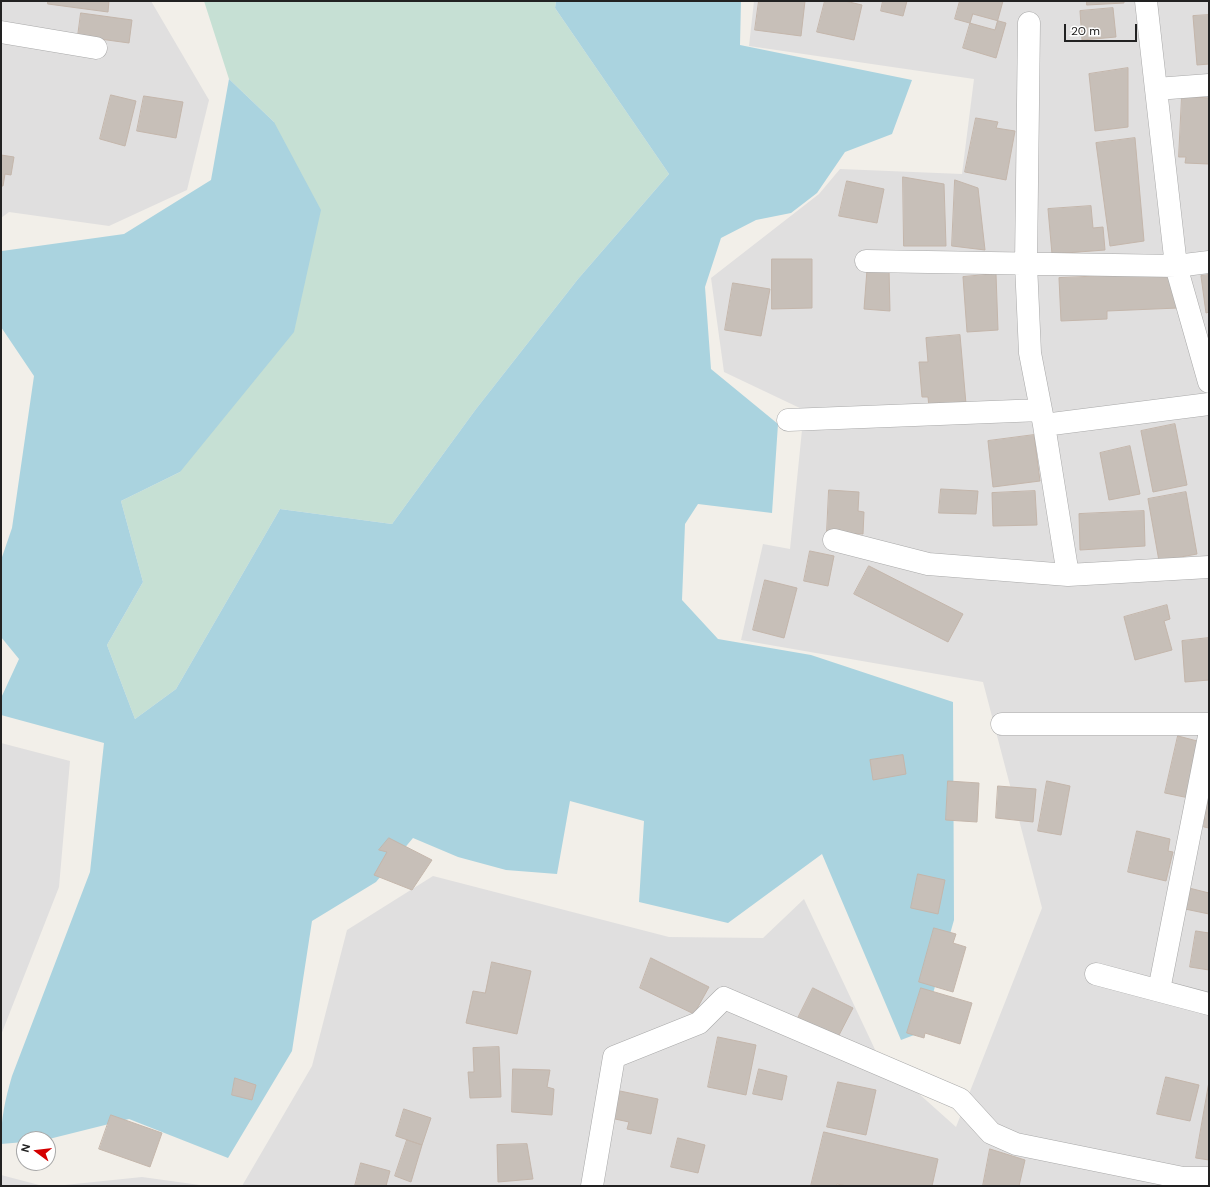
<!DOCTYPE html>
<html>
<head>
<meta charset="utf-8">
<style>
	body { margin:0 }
	#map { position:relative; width:1210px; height:1187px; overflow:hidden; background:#f2efe9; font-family:"DM Sans",sans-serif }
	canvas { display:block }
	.frame { position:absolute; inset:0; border:2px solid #222; pointer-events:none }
	.north { position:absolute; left:16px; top:1131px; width:40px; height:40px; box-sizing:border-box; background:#fff; border:1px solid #a7a7a7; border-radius:50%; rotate:285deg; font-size:11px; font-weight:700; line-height:16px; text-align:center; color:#222 }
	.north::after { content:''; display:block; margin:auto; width:14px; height:18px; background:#d40000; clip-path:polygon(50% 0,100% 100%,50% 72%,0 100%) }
	.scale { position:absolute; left:1064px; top:24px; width:73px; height:18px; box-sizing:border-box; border:2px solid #222; border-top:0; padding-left:5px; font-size:12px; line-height:14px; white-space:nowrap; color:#222; -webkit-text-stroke:3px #fff; paint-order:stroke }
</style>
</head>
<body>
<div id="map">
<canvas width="1210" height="1187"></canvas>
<div class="frame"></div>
<div class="north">N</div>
<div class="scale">20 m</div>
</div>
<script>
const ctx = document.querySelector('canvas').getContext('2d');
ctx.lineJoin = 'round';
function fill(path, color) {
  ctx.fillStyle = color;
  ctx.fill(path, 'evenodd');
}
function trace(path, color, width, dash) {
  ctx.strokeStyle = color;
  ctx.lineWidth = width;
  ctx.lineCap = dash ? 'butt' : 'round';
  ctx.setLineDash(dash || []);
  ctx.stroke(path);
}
fill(new Path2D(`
	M1,1h150l58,99 -22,90 -78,36 -100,-14 -8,6z
	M754,1h455v1185h-967l70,-120 35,-136 86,-54 236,61 94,1 41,-39 75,159 77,69 86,-219 -59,-226 -242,-42 22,-96 27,5 14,-139 -80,-38 -13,-94 108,-84 21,-25 122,5 12,-95 -225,-33z
	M1,743l69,18 -11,126 -58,148z
	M1,1175l42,11h-42z
	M142,1177l65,9h-152z`), '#e0dfdf');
fill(new Path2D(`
	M204,1h352l-1,7 114,166 -91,105 -102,130 -84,115 -112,-15 -104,180 -41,30 -28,-74 36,-63 -22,-81 59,-29 94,-350 -45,-43z`), '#c6e0d4');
fill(new Path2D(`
	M556,1h185l-1,44 172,35 -20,54 -47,18 -28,41 -26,20 -35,7 -35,18 -16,49 6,82 67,55 -6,89 -74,-9 -13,20 -3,76 36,39 93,16 142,47 1,218 -32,112 -21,8 -79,-186 -94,69 -89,-21 5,-81 -74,-20 -13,73 -51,-4 -48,-13 -45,-19 -37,44 -64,39 -20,130 -64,107 -99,-39 -80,20h-25v3l-23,2c0,-26 4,-44 11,-68l78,-204 14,-129 -103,-28v-17l18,-39 -18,-22v-77l11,-32 22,-152 -33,-49v-74l1,-2 122,-17 87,-54 18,-101 45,43 47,88 -27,122 -114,140 -59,29 22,81 -36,63 28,74 41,-30 104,-180 112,15 84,-115 102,-130 91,-105 -114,-166z`), '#aad3df');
const building = new Path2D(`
	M48,1h61l-1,11 -60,-8z
	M759,1h46l-4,35 -46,-6z
	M825,1h20l17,4 -8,35 -37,-8z
	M883,1h24l-4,15 -22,-5z
	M960,1h43l-8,29 -40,-11z
	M1087,1h37v2l-37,2z
	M1113,8l3,29 -34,3 -2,-29z
	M81,13l51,7 -3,23 -51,-7z
	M973,14l33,9 -10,35 -33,-10z
	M1209,15v49l-12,1 -4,-49z
	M1128,68v59l-33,4 -6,-57z
	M111,95l25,6 -11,45 -25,-7z
	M144,96l39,6 -7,36 -39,-7z
	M1182,96l27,2v66l-24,-1 1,-6h-7z
	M976,118l22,4 -2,6 19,3 -9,49 -41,-8z
	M1135,138l9,103 -34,5 -14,-103z
	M1,155l13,2 -3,18 -6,-1 -2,12h-2z
	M903,177l41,7 2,62h-42z
	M955,180l23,8 7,62 -33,-4z
	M847,181l37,8 -7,34 -38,-7z
	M1091,206l2,22 10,-1 2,23 -53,4 -4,-45z
	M772,259h40v49l-40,1z
	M889,269l1,42 -26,-2 3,-39z
	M1177,273l1,35 -71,3v8l-46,2 -2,-43z
	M996,274l2,56 -31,2 -4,-55z
	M1209,275v37l-3,1 -5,-37z
	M733,283l37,6 -9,47 -36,-6z
	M960,335l6,69 -37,3 -1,-10h-6l-3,-35h9l-2,-24z
	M1175,424l12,61 -34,7 -12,-61z
	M1034,435l6,46 -47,6 -5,-46z
	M1130,446l10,48 -31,6 -9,-47z
	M941,489l37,2 -2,23 -37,-1z
	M829,490l30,2 -1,19 6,1 -1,22 -36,-2z
	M1035,491l2,34 -44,1 -1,-33z
	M1186,492l11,62 -38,7 -11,-62z
	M1144,511l1,35 -65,4 -1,-36z
	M810,551l24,5 -6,30 -24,-5z
	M869,566l94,48 -15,28 -94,-48z
	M765,580l32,8 -13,50 -31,-8z
	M1167,605l3,14 -6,2 8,29 -37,10 -11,-43z
	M1209,638v42l-24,2 -3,-41z
	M1178,736l23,6 -12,56 -24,-5z
	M903,755l3,19 -33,6 -3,-20z
	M948,781l31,2 -2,39 -31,-2z
	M1047,781l23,5 -9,49 -23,-4z
	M998,786l38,3 -3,33 -37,-4z
	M1208,796h1v32l-5,-1z
	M1137,831l33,8 -2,12 5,1 -7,29 -38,-9z
	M389,838l43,22 -20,30 -38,-15 13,-23 -8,-2z
	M918,874l27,6 -7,34 -27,-6z
	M1189,888l20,5v21l-24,-5z
	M934,928l22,6 -3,9 13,4 -13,45 -34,-10z
	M1196,931l13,2v37l-19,-3z
	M651,958l58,29 -15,27 -54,-26z
	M492,962l39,9 -14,63 -51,-11 7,-32 12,2z
	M813,988l40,20 -16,31 -39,-21z
	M921,988l51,15 -12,41 -35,-11 -1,5 -17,-5z
	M718,1037l38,8 -10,50 -38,-8z
	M499,1047l2,50 -31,1 -2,-26h6l-1,-24z
	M513,1069l37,1 -3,17 7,2 -2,26 -40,-3z
	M759,1069l28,7 -5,24 -29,-6z
	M1166,1077l33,8 -9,36 -33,-7z
	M235,1078l21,7 -4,15 -20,-5z
	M838,1082l38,8 -10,45 -39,-8z
	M1209,1082v78l-13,-2z
	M620,1091l38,8 -7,35 -24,-5 2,-7 -14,-3z
	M404,1109l27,9 -9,27 -26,-9z
	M111,1115l51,18 -12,34 -51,-18z
	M824,1132l114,27 -6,27h-85l-10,-2 -1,2h-25z
	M678,1138l27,7 -7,28 -27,-6z
	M407,1140l15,5 -11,37 -16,-6z
	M527,1144l6,35 -35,3 -1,-37z
	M990,1149l35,11 -6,26h-36z
	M361,1163l29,8 -4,15h-31z`);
fill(building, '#c7bfb8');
trace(building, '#c4b6ab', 1);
const minor = new Path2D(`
	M1146,1l30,265 33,116
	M1029,23l-3,241 4,89 14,72 24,150
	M1,32l95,16
	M1156,89l53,-4
	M866,261l310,5 33,-4
	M788,420l253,-10
	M1044,425l165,-21
	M834,540l94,24 140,11 141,-8
	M1002,724h207
	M1096,974l113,30
	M1159,990l50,-254
	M592,1186l22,-129 85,-34 25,-25 236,101 31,34 25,11 167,34h26`);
trace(minor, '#a9a9a9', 23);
trace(minor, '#fff', 22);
</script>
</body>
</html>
